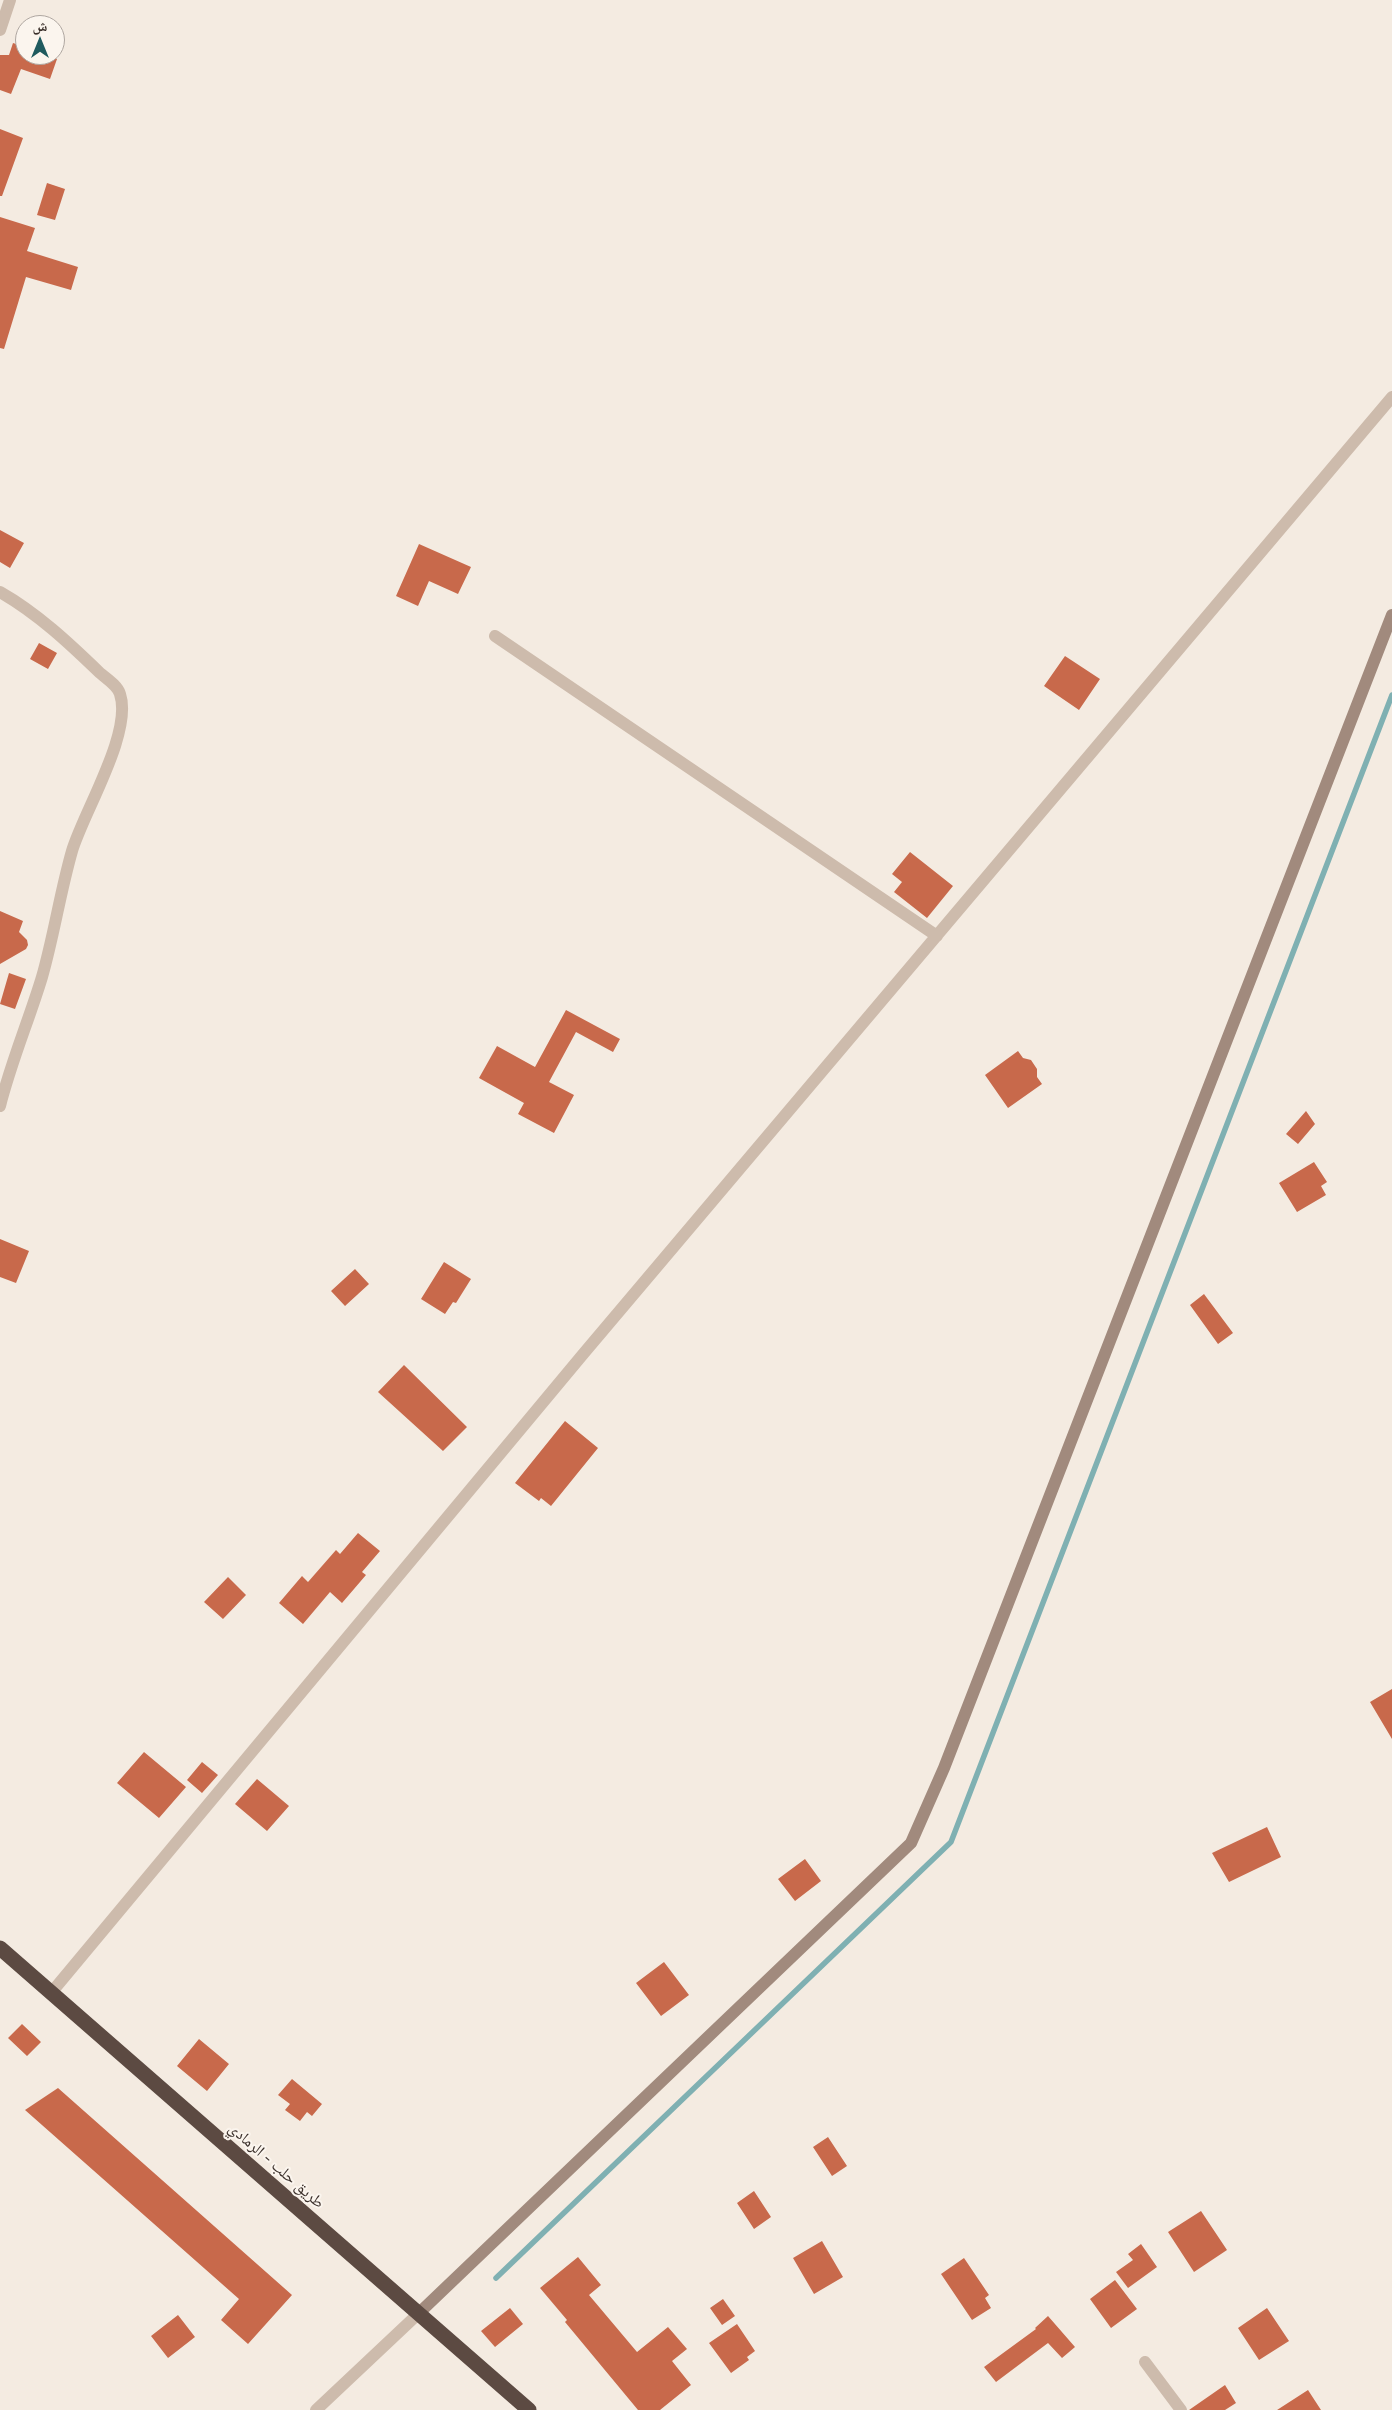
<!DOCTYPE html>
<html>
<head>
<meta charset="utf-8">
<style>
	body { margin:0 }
	#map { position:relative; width:1392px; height:2410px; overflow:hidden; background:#f4ebe1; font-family:"Space Grotesk","Noto Naskh Arabic",sans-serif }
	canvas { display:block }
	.north { position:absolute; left:15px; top:15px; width:50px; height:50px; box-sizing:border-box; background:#fbf5ee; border:1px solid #aea6a0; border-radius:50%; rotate:0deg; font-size:14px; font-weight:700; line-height:20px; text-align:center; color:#3b302b }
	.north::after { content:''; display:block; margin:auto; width:18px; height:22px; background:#1f5a5e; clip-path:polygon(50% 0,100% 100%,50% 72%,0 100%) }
</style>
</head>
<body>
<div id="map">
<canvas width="1392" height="2410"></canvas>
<div class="north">ش</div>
</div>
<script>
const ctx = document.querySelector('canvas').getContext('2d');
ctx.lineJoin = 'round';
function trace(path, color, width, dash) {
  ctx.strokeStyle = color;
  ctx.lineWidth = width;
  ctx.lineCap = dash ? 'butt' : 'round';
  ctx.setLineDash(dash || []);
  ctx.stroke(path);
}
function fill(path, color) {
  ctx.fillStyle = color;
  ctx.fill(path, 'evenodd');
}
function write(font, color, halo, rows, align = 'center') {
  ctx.font = font + ' "Space Grotesk","Noto Naskh Arabic",sans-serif';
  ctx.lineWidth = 4;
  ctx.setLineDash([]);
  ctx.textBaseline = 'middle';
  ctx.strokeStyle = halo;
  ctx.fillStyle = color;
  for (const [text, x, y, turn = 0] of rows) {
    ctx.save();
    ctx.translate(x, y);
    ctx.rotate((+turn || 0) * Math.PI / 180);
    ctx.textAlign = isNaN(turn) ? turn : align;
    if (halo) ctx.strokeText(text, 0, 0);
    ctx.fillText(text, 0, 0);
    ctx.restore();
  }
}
trace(new Path2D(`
	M496,2278l455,-436 441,-1147`), '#7fb0b2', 5.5);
fill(new Path2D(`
	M13,43l12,4v8h21l11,4 -7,20 -29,-10 -10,25 -11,-4v-29l3,1 -3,-1v-6h9z
	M0,129l23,9 -21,58h-2z
	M47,183l18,6 -10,31 -18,-5z
	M0,217l35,11 -8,23 51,16 -7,23 -45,-13 -22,72 -4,-1z
	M0,530l24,13 -14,25 -10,-6z
	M419,544l52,23 -13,27 -29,-13 -11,25 -22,-10z
	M39,643l18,10 -9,16 -18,-10z
	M1065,656l35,23 -21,31 -35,-24z
	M910,852l43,34 -26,32 -33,-26 8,-10 -10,-8z
	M0,911l23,10 -4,11 8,8 1,5 -2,4 -26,15z
	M9,973l17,6 -11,30 -15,-5z
	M566,1010l54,29 -7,13 -37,-20 -27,50 25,13 -20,38 -36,-19 6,-11 -45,-25 18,-32 38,21z
	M1018,1051l5,7 8,2 6,9v8l5,7 -34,24 -23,-33z
	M1306,1111l9,13 -17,20 -12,-10z
	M1314,1162l13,20 -6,4 5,9 -29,17 -18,-29z
	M0,1239l29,12 -13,32 -16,-6z
	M444,1262l27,17 -15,24 -3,-1 -8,12 -24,-15z
	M355,1269l14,15 -24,22 -14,-15z
	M1204,1294l29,39 -15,11 -28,-39z
	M404,1365l63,62 -24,24 -65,-59z
	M565,1421l33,27 -47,58 -10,-8 -2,3 -24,-18z
	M358,1533l22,18 -18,21 4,3 -24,28 -12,-11 -27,32 -24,-21 23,-27 6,6 28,-32 4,4z
	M228,1577l18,18 -23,24 -19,-17z
	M1392,1689v50l-22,-37z
	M144,1752l42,35 -27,31 -42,-35z
	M202,1762l16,13 -16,18 -15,-13z
	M257,1779l32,27 -22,25 -32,-27z
	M1267,1827l14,30 -52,25 -17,-29z
	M805,1859l16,22 -26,20 -17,-22z
	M664,1962l25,33 -28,21 -25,-33z
	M22,2024l19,18 -14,14 -19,-18z
	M199,2039l30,25 -22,27 -30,-25z
	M292,2079l30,25 -10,12 -5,-4 -7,9 -15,-11 5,-6 -12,-9z
	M58,2088l234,207 -44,49 -27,-24 18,-21 -214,-189z
	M828,2137l19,29 -15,10 -19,-29z
	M754,2191l17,26 -17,12 -17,-26z
	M1201,2211l26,39 -33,22 -26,-40z
	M822,2241l21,36 -29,17 -21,-36z
	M1141,2244l16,23 -29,21 -12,-16 17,-12 -5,-6z
	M578,2257l23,28 -12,10 48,57 31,-25 19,22 -15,12 19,24 -31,25h-22l-73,-88 2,-2 -27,-32z
	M964,2258l25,37 -4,3 6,10 -19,12 -31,-46z
	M1115,2280l22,29 -26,19 -21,-29z
	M723,2299l12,17 -13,9 -12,-17z
	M510,2308l13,16 -28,23 -14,-16z
	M1267,2308l22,33 -30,19 -21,-32z
	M178,2315l17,22 -27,21 -17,-22z
	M1048,2316l27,31 -13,11 -14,-15 -52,39 -12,-15 52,-38 -1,-1z
	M737,2324l18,27 -8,6 2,3 -18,13 -22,-30z
	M1225,2385l11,18 -11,7h-36z
	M1308,2390l13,20h-44z`), '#c8694b');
trace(new Path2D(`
	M0,30l10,-30
	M0,592c37,21 69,51 100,81 6,5 18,13 20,21 13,39 -37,119 -48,157 -12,42 -18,84 -30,126 -13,43 -31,85 -42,129
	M495,636l442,300
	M51,1993l533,-640 808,-956
	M1145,2362l36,48
	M316,2410l102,-96`), '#cdbbac', 12);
trace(new Path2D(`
	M418,2314l493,-471 33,-75 448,-1153`), '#a18a7d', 12);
trace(new Path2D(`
	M0,1948l529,462`), '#5c4a42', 15);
write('16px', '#3b302b', '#fbf5ee', [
	["طريق حلب - الرمادي",276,2166,41]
]);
</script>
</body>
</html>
